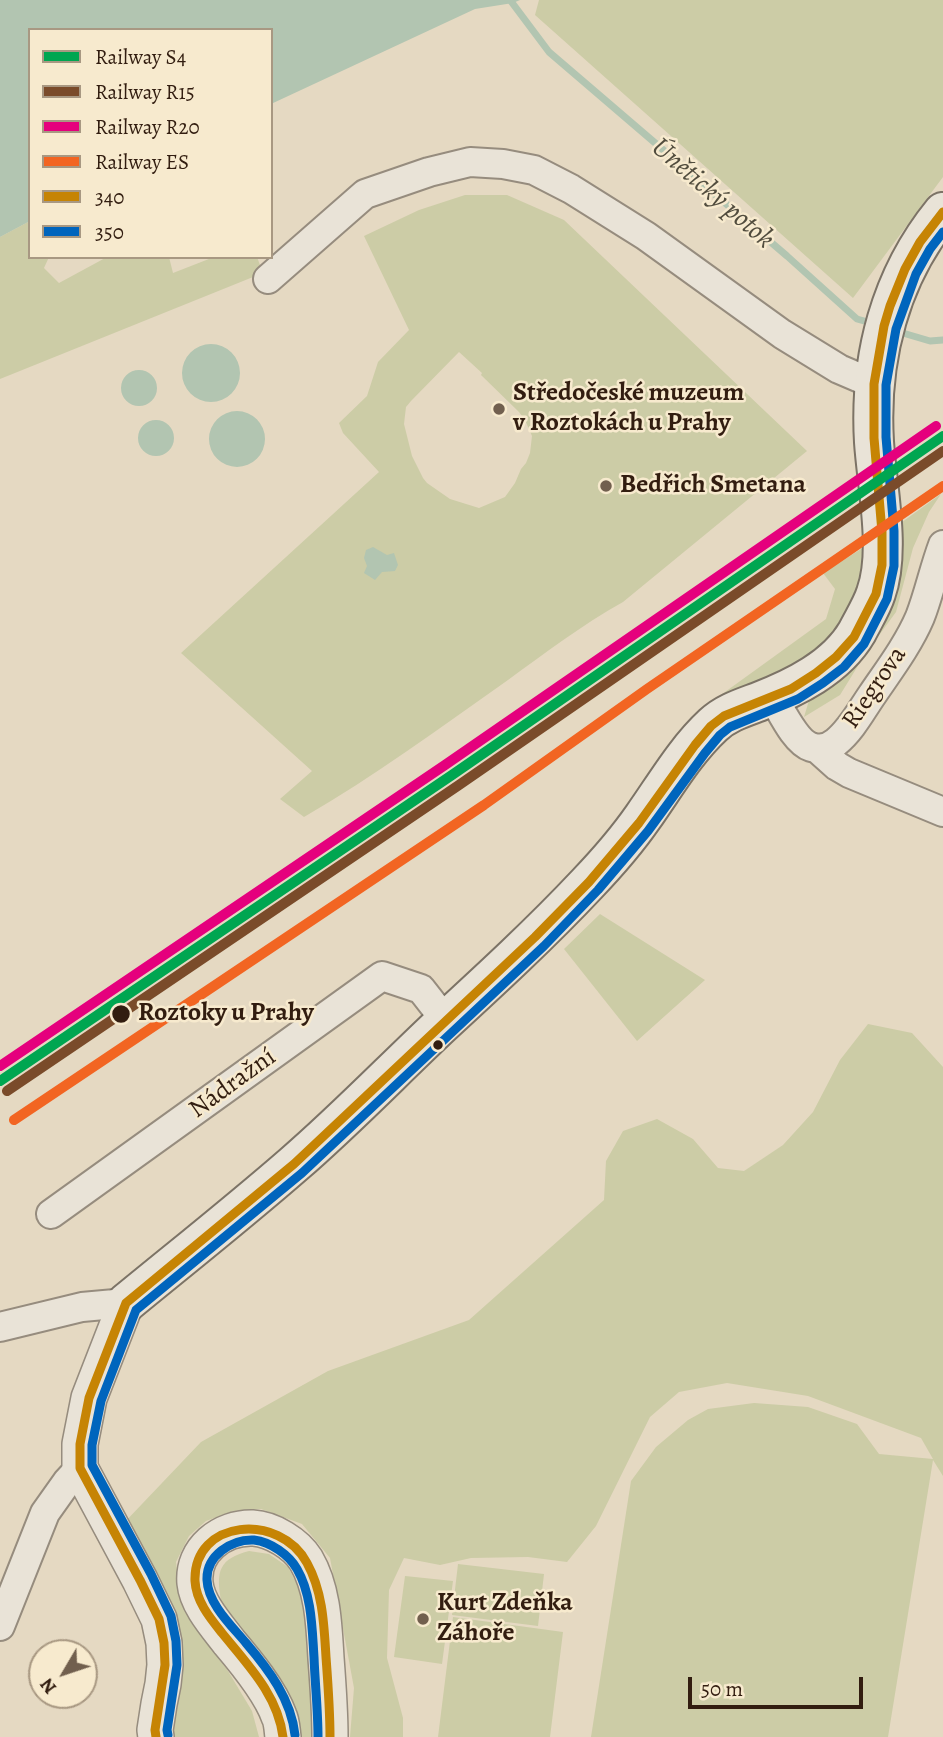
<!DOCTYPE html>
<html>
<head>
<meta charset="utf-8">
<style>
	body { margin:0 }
	#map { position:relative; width:943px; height:1737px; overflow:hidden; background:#e5d9c2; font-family:Alegreya,serif }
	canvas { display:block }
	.legend { position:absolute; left:28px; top:28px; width:245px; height:231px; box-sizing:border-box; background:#f7eace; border:2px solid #a89882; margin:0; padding:9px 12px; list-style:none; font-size:21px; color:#321d10 }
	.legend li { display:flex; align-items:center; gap:14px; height:35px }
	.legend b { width:35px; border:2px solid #a89882 }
	.north { position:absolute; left:28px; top:1639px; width:70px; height:70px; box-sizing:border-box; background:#f7eace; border:2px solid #a89882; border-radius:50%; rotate:231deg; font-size:19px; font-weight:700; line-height:28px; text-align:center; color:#321d10 }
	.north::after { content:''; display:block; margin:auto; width:24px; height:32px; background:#715f4e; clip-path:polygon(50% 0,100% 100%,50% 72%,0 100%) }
	.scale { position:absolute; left:688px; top:1677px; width:175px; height:32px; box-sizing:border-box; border:4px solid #321d10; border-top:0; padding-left:9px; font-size:21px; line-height:24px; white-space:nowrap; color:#321d10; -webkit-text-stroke:5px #f7eace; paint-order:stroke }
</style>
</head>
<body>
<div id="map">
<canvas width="943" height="1737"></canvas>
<ul class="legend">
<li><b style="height:9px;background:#00a651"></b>Railway S4</li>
<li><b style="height:9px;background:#7a4b2a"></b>Railway R15</li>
<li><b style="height:9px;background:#e5007d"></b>Railway R20</li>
<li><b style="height:9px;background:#f26522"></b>Railway ES</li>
<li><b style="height:9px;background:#c68404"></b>340</li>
<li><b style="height:9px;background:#0065bd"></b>350</li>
</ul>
<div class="north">N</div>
<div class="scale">50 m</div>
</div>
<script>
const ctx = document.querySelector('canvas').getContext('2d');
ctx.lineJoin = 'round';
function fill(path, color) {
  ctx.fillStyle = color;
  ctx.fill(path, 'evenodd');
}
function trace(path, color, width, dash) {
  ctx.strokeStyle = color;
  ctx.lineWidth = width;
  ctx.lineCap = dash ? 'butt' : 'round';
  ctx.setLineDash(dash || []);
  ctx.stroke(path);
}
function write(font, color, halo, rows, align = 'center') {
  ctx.font = font + ' Alegreya,serif';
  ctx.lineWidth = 5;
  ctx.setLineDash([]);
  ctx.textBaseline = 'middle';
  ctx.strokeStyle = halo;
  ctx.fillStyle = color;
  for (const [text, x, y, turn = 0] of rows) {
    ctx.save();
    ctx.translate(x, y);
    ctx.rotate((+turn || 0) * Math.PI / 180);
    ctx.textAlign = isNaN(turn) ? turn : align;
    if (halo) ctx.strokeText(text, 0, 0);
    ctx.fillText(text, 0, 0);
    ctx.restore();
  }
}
fill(new Path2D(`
	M539,0h404v177l-90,121 -318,-283z
	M465,195h42l57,25 243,231 -184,151c-41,23 -78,51 -115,78 -67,47 -133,96 -204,137l-24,-18 32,-28 -131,-118 198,-181 -36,-39 -4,-10 28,-27 11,-34 31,-32 -45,-94 55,-26zM459,352l23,21 -1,2 38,37 6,8 7,16 -2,17 -4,10 -5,6 -6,14 -10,14 -26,11 -29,-9 -23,-16 -4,-5 -11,-22 -8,-32 2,-17 5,-6z
	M30,221v36h19l-5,11 15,15 48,-26h62l4,16 41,-16h43l6,16 -263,106v-142z
	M941,494l-12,18 -16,36 -17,64 -32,44 -24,39 -36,22 6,-20 88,-172z
	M869,544l-6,41 -13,31 -43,47 -96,45 -4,-3 119,-86 9,-30 -12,-16z
	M600,914l105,66 -68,61 -73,-92z
	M868,1024l44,9 31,34v409l-10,-16 -45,277h-297l40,-256 25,-34 32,-27 20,-11 46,-6 54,4 49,17 22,30 54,5 -12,-21 -113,-42 -81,-13 -48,9 -29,25 -54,109 -29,36 -39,-5 -57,1 -31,7 -36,-7 -15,32 -2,68 16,60v19h-53l4,-49 -24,-130 -28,-34 -41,-15 -28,2 -27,10 -17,15 -13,26 3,23 12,31 37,55 24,40 7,26h-93l-44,-212 79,-83 127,-71 141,-51 135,-120 2,-39 17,-30 34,-12 36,20 25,29 26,3 39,-26 30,-33 27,-52z
	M249,1551l20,3 19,13 17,33 10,137h-20l-74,-137c-5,-29 -2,-41 28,-49z
	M458,1564l86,10 -6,52 -86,-11z
	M405,1576l48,5 -11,83 -48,-7z
	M453,1617l110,15 -13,105h-112z`), '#cccca6');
fill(new Path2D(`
	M0,0h520l-7,3 -38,6 -204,95v-74h-241v191l-30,16z
	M182 373a29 29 0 1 1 58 0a29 29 0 1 1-58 0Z
	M121 388a18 18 0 1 1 36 0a18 18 0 1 1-36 0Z
	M209 439a28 28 0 1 1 56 0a28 28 0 1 1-56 0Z
	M138 438a18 18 0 1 1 36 0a18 18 0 1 1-36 0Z
	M373,547l14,8 7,-2 4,12 -3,6 -13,1 -7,8 -11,-7 3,-7 -3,-8 2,-8z`), '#b2c5b1');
trace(new Path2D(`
	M510,0l39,52 238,204 70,63 18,5
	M896,331l34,10 13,-1`), '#b2c5b1', 7);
const minor = new Path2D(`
	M268,279l97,-85 64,-22 41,-10 33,2 31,6 37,19 75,47 136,98 57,35 35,15
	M772,696c9,14 23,46 39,51 8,3 18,1 25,-5 15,-12 25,-31 36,-47 17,-25 36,-50 48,-78 9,-23 14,-48 23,-72
	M818,749l19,17 12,7 94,39
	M51,1214l331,-238 39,13 25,32
	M0,1327l82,-20 44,-4
	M0,1626l45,-113 22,-31 13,-14`);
const tertiary = new Path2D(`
	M126,1303l-37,95 -9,46v24l60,112 19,39 5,24 1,22 -2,19 -4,20 -4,26 1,7
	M283,1737c-1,-7 -1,-15 -4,-21 -9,-25 -33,-54 -50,-74 -13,-17 -32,-38 -34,-59 -3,-33 27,-56 58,-55 19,1 43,16 53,32 17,29 18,65 20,98 2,26 4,52 4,79`);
const secondary = new Path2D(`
	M126,1303c56,-46 113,-91 168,-139 51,-44 98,-93 147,-139 50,-46 100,-92 146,-141 20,-21 40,-44 56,-67 22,-31 42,-66 70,-92 13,-12 29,-17 45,-23 36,-14 78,-34 99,-70 6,-12 15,-26 19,-39 15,-42 1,-106 -2,-151 -5,-84 16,-165 69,-230`);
trace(minor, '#968c7e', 32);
trace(tertiary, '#968c7e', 38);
trace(secondary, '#7c7366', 42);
trace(minor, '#e9e3d7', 28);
trace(tertiary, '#e9e3d7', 35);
trace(secondary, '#e9e3d7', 38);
trace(new Path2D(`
	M156,1737l-1,-7 10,-65 -1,-22 -5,-24 -19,-39 -60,-112v-24l9,-46 37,-95 168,-139 241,-227 54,-55 50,-59 56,-78 16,-19 13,-10 67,-27 25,-16 20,-16 18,-20 22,-43 6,-29v-33l-8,-94v-54l10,-58 6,-20 15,-37 15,-27 23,-30
	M283,1737c-5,-42 -36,-73 -61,-104 -12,-15 -26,-32 -27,-52 -2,-62 85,-69 112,-18 16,29 17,62 19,94 2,27 4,53 4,80`), '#c68404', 9);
trace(new Path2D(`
	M168,1735l-1,-5 10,-65 -1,-24 -5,-25 -20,-42 -59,-109v-20l9,-44 35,-91 166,-137 242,-227 54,-56 50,-59 57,-78 15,-18 10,-8 68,-28 25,-16 21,-16 20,-23 23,-45 7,-33v-35l-8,-94v-52l10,-56 20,-55 14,-25 13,-17
	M295,1735c-4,-36 -26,-65 -49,-92 -14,-17 -38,-39 -39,-63 -1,-24 24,-41 47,-40 17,2 35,15 43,29 15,26 15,59 17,88 1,27 4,53 4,80`), '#0065bd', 9);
trace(new Path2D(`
	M0,1081l452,-306 491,-339`), '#00a651', 10);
trace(new Path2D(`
	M7,1091l452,-306 484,-334`), '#7a4b2a', 10);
trace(new Path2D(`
	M0,1066l445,-301 491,-339`), '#e5007d', 10);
trace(new Path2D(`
	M14,1120l470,-315 163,-116 296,-203`), '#f26522', 10);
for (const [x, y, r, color] of [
	[499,409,7,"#715f4e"],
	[606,486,7,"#715f4e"],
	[121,1014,10,"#321d10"],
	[438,1045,6,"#321d10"],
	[423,1619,7,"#715f4e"]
]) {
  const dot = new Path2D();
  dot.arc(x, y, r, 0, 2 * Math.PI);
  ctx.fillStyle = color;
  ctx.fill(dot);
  trace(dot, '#f7eace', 2.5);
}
write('bold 26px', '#321d10', '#f7eace', [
	["Středočeské muzeum",513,394],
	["v Roztokách u Prahy",513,424],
	["Bedřich Smetana",620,486],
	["Kurt Zdeňka",437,1604],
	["Záhoře",437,1634]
], 'left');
write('26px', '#321d10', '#f7eace', [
	["Riegrova",875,688,-56],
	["Nádražní",233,1084,-36]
]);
write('bold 26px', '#321d10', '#f7eace', [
	["Roztoky u Prahy",138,1014]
], 'left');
write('italic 28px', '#524d3e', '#f7eace', [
	["Únětický potok",712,194,41]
]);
</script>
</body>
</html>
